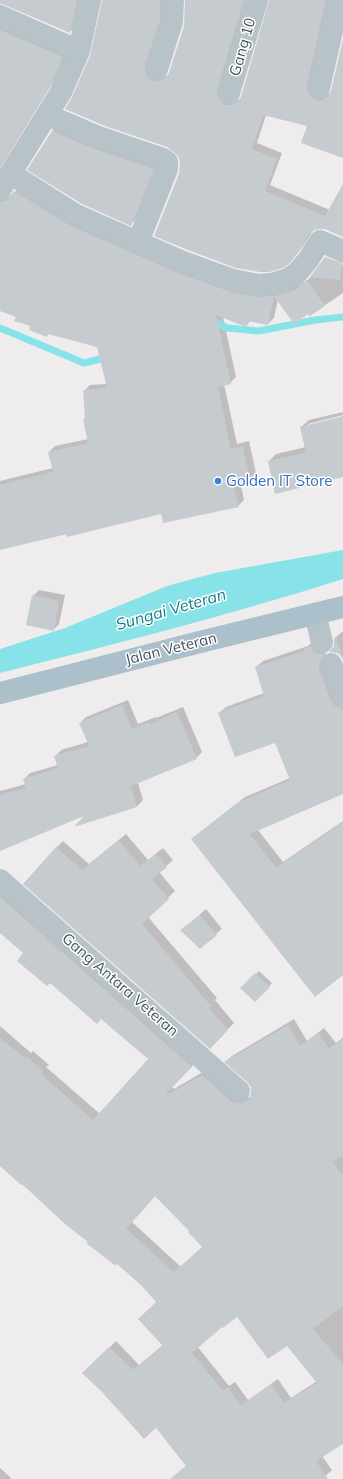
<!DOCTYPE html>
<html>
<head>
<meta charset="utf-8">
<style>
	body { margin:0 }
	canvas { display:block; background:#efeced }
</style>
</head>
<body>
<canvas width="343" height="1479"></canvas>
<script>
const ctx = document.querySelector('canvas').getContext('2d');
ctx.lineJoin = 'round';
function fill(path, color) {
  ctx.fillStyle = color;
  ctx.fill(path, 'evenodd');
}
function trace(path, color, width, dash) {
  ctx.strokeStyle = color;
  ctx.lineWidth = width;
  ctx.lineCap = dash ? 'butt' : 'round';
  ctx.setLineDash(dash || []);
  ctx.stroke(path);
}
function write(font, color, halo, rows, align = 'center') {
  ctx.font = font + ' Mulish,sans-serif';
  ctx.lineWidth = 3;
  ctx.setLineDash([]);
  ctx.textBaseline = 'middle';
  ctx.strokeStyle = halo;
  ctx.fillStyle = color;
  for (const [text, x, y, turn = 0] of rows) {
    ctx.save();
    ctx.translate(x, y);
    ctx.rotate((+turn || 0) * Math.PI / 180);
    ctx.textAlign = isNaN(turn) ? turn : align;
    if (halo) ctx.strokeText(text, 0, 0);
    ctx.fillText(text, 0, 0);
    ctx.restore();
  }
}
fill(new Path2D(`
	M343,550v29c-113,36 -228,65 -343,94v-24l65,-21 102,-42 48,-13z`), '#88e3e9');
fill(new Path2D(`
	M0,0h81l-6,26 -5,6 -70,-29z
	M103,0h63l-6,76h6l3,-2 16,-48 1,-26h61l-15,100h6l3,-2 29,-98h60l-7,95 8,-1 12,-51v114l-35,-31 -42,-11 -9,28 25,10 -12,32 60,25 13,-24v50l-18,-8 -11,1 -11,17 -9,11 -114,-83 1,-12 -2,-6 -11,-10 -95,-49 19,-43z
	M0,21l68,31 -13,27 -55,89z
	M58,126l100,38 -22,55 -5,5 -79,-93z
	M21,186l258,105v2l2,-2 18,-6 10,-6 17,-21 17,7v28l-33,22 -32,-16 -4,19 -6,6 -17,-4 -5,6 -23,-9 13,60 -6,6 -6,1 13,60 12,-3 7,32 -6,6 -10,2 4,19 -6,6 -76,7 -162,36v-68l53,-13 -4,-16 6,-6 33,-7 -4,-48 6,-6 17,-1 -9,-37 -49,-14 -2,3 -30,-20 -17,-6v-115l5,2 6,-1z
	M331,252l12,5v6l-16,-7z
	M343,412v3l-35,9v2l35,-9v59l-74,-15 7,-7 30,-7 -5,-20 8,-7z
	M39,590l26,5 -6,29 -6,6 -20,-34z
	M343,631v27l-8,-12v-8z
	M312,642l17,6 -4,6v7l18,39v93l-85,37 25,32 60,-41v152l-151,-134 53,-42 45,-19 -14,-37 -57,-28 7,-6 38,-14 -8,-26 7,-6 45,-15z
	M128,700l10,24 18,-7v1l27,-11 19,45 -6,6 -58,25 5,17 -6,6 -50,7 -87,37v-59l26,-7 -2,-5 6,-6 28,-8 -3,-8 6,-7 27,-8 -8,-19 6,-6z
	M126,834l22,26 15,-12 10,12 -14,12 16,19 -27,26 69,81 -2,2 19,23 -24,24 -154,-199 7,-7 26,23z
	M0,885l198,175 -26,27 2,2 34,-20 35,29 8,-1 1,-3v-8l-26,-25 6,-5 62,-37 13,22 17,-13 12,15 7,-5v405l-21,13 10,14 -10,9h-151l16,-14 -31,-38 -53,-36 -19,-18 32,-32 23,24 24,-20 -6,-43 -16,-18 -24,-21 -28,-21 -89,-77v-139l31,27 2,-2 16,14 -3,2 54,47 50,-55 -150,-128zM156,1195l34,36 13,16 -22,20 -49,-45zM237,1315l50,29 30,37 -26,17 -13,-19 -30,21 -13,-18 -6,4 -32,-40 25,-21z
	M206,909l16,20 -6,5 -28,-9z
	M259,971l13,12 -17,18 -13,-13z
	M0,1468l11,10 -1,1h-10z`), '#0003');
trace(new Path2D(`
	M209,319l18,9 32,3 56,-11 28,-3
	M0,328l84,35 24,-6`), '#88e3e9', 7);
fill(new Path2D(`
	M0,0h77l-7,33 -65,-28 -5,-1z
	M102,0h58v20l-15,45v6l3,7 6,3h5l6,-3 4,-5 15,-47 1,-26h59l-27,90v5l3,6 5,4h6l6,-3 4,-5 28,-97h57l-19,85v6l4,6 6,3h6l5,-4 3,-5 12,-52v119l-42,-15 6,-17 -44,-11 -11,34 25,10 -12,32 60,25 18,-32v53l-18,-8h-5l-6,1 -5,4 -11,19 -9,11 -6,4 -14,4h-9l-24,-4 -48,-18 -34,-14 25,-62 1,-12 -2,-6 -11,-9 -62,-21 -40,-17 7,-12 18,-41z
	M0,30l63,27 -13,29 -50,80z
	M52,131l45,19 57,19 -23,57 -49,-22 -55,-34z
	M14,191l57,35 107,47 53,19 26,5 17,-1 -6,29 -20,-4 -2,6 -30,-12 15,69 -13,3 13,62 12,-3 7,34 -17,3 6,24 -76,16 -2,-9 -94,23 -1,-3 -66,16v-65l53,-13 -5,-20 40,-9 -5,-24 2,-1 -2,-28 24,-2 -10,-41 -49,-13 -1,3 -18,-7 1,-4 -16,-5 2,-4 -16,-6v-109l6,-1z
	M325,257l17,6 -2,17 -30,-3z
	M307,280l18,26 -15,10 -2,-2 -14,10 -20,-28 21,-6z
	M343,416v61l-68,17 -7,-33 38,-8 -6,-26z
	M32,595l27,6 -5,30 -28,-6z
	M336,637l7,20v2l-4,-5 -6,-2h-4l5,-6v-8z
	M311,646l2,5 5,3h6l-5,8v6l12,33 4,5 7,2 1,3v83l-93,40 26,34 67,-46v153l-28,22 -124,-158 46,-36 53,-23 -15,-37 -40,14 -17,-44 46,-17 -9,-29 50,-16 -1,-2z
	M122,705l10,24 17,-7 1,2 27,-12 20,47 -66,27 6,21 -63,20 10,-11 -84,35v-56l26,-7 -3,-9 35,-11 -4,-12 35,-10 -10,-23z
	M119,840l21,26 16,-12 11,13 -15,12 17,20 -27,25 69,82 -2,2 19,22 -18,19 -187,-165 33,-37 26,23z
	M0,897l192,170 -26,26 1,2 35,-20 29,26 6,2h6l5,-3 3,-6v-7l-4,-5 -23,-20 64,-37 12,21 18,-13 11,16 14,-12v119l-10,6 10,14v130l-30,23 30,35v80l-27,17 12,18h-158l16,-13 -30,-38 -12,11 -42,-47 -20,-19 27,-26 24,23 30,-24 -25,-27 18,-17 -15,-17 -24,-21 -1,2 -30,-23 2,-1 -23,-18 -43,-40 -1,1 -21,-19v-128l25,20 1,-2 17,15 -2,3 52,46 55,-61 -47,-40 -4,5 -47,-41 -3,3 -30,-25 6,-8 -23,-20zM155,1196l34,35 -1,1 14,15 -28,25 -48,-43zM237,1317l31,42 19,-13 30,37 -33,20 -13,-19 -30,21 -13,-18 -5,4 -31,-38 30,-26 1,1z
	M200,915l17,20 -17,14 -20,-19z
	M255,973l15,14 -15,15 -15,-14z`), '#c6cbcf');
trace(new Path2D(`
	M0,16l79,35
	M157,69l15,-47 1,-22
	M319,88l20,-88
	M229,93l28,-93
	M47,115l54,23 62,21 4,3v7l-29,73
	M11,172l8,7 57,36 107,47 50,18 26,5 12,-1 17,-5 9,-6 11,-13 12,-19 23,10
	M0,190l61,-98 18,-41 11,-51
	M315,614l7,28
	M331,664l12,32
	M0,880l239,211`), '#b8c3c9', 22);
trace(new Path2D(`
	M0,693l200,-51 143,-35`), '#acc0cb', 22);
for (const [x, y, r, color] of [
	[218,481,4,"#3f7fe0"]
]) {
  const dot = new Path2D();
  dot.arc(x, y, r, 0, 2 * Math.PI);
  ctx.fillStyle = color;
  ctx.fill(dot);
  trace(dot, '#fff', 1.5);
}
write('15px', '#455359', '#fff', [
	["Gang 10",243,47,-74],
	["Jalan Veteran",171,649,-14],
	["Gang Antara Veteran",120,985,41]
]);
write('15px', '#366cbe', '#fff', [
	["Golden IT Store",226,481]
], 'left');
write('italic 16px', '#0f7d86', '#fff', [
	["Sungai Veteran",171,610,-16]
]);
</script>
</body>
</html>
